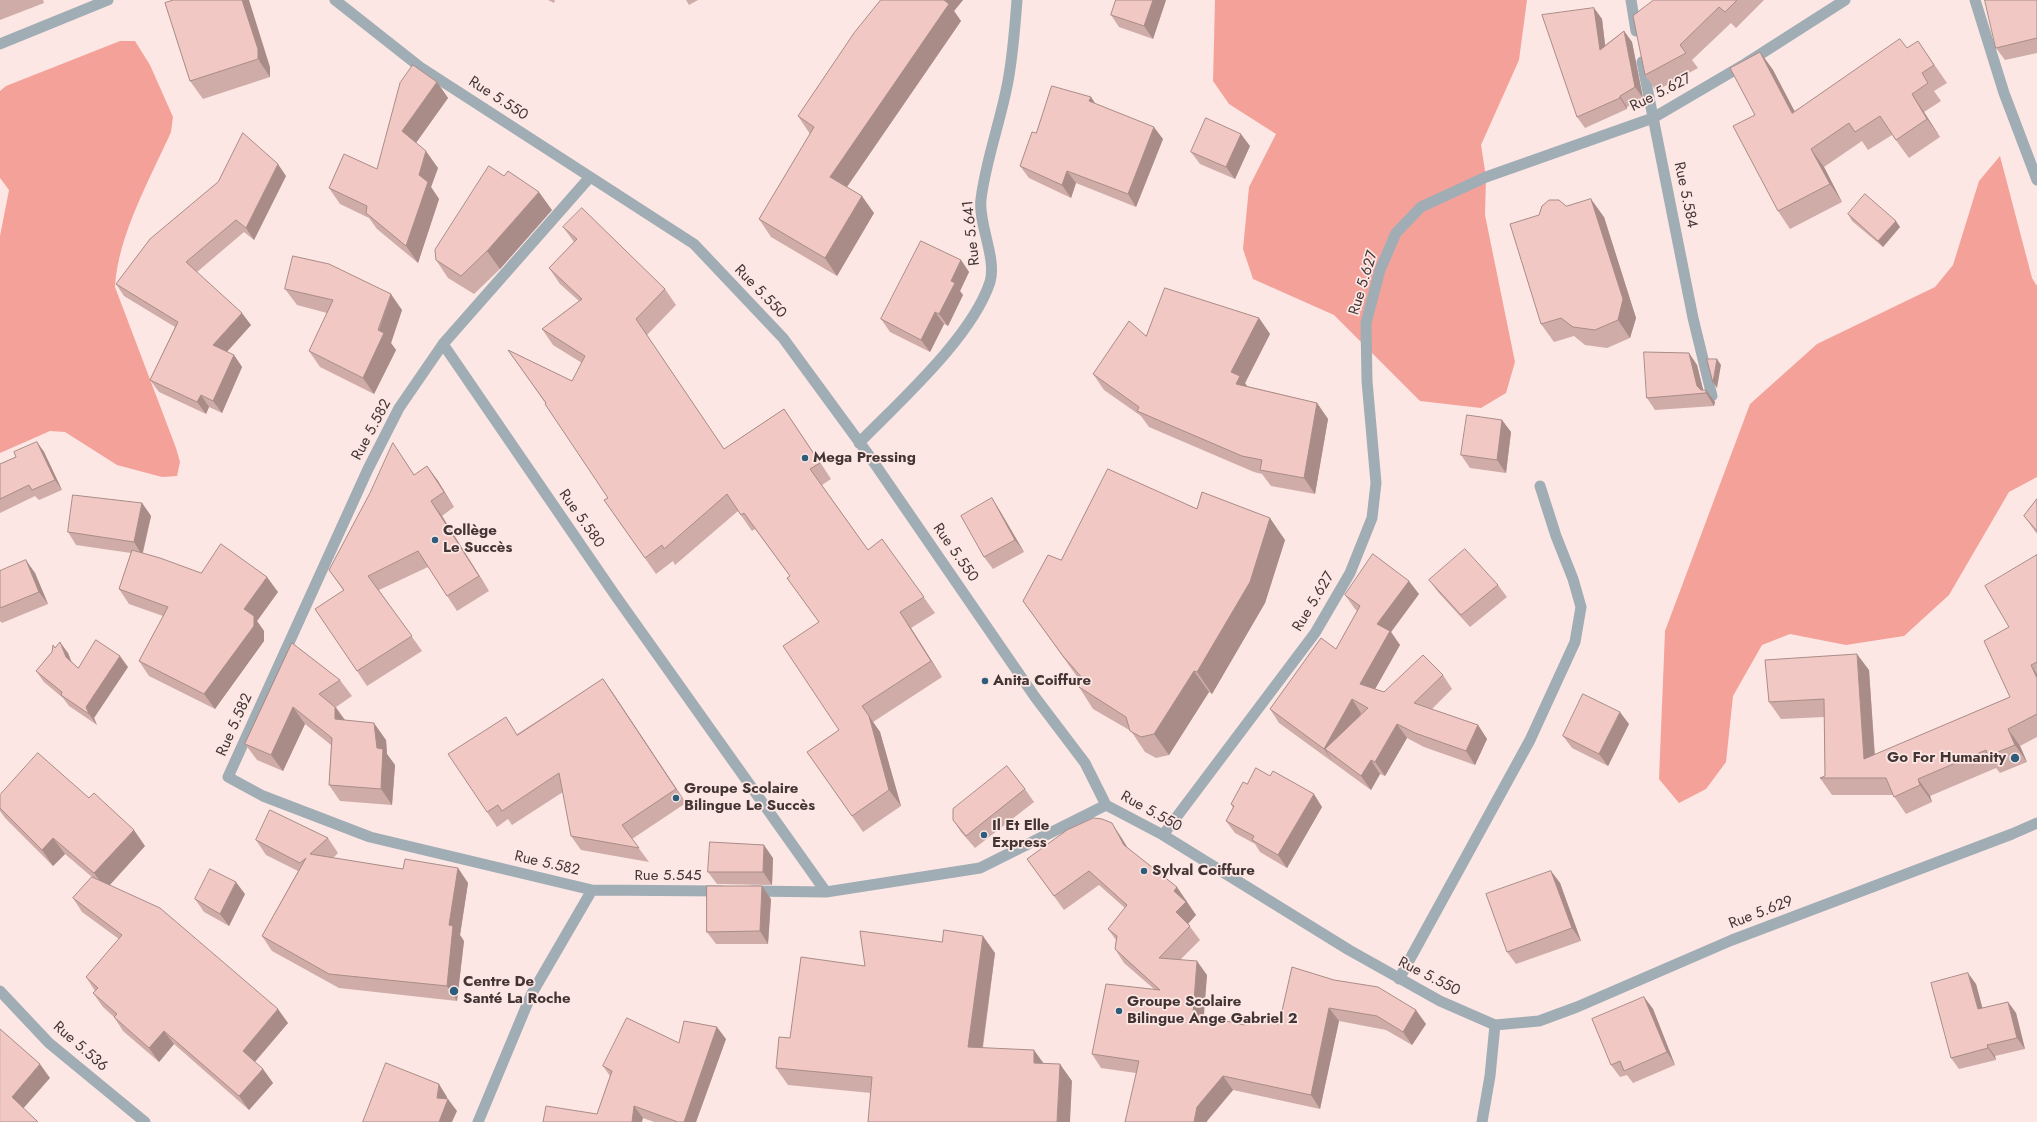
<!DOCTYPE html>
<html>
<head>
<meta charset="utf-8">
<style>
	body { margin:0 }
	canvas { display:block; background:#fce7e4 }
</style>
</head>
<body>
<canvas width="2037" height="1122"></canvas>
<script>
const ctx = document.querySelector('canvas').getContext('2d');
ctx.lineJoin = 'round';
function fill(path, color) {
  ctx.fillStyle = color;
  ctx.fill(path, 'evenodd');
}
function trace(path, color, width, dash) {
  ctx.strokeStyle = color;
  ctx.lineWidth = width;
  ctx.lineCap = dash ? 'butt' : 'round';
  ctx.setLineDash(dash || []);
  ctx.stroke(path);
}
function write(font, color, halo, rows, align = 'center') {
  ctx.font = font + ' Jost,sans-serif';
  ctx.lineWidth = 3.5;
  ctx.setLineDash([]);
  ctx.textBaseline = 'middle';
  ctx.strokeStyle = halo;
  ctx.fillStyle = color;
  for (const [text, x, y, turn = 0] of rows) {
    ctx.save();
    ctx.translate(x, y);
    ctx.rotate((+turn || 0) * Math.PI / 180);
    ctx.textAlign = isNaN(turn) ? turn : align;
    if (halo) ctx.strokeText(text, 0, 0);
    ctx.fillText(text, 0, 0);
    ctx.restore();
  }
}
fill(new Path2D(`
	M1215,0h312l-8,60 -38,85 5,32 -1,38 30,147 -9,31 -25,15 -61,-7 -86,-86 -81,-36 -10,-30 6,-62 27,-53 -47,-30 -16,-23z
	M120,41h15l15,24 23,52 -2,15c-21,47 -53,103 -56,155l61,161 4,14 -3,14 -15,1 -45,-12 -52,-33 -15,-1 -50,22v-217l9,-46 -9,-12v-87l6,-5z
	M2000,156l32,122 5,8v191l-28,15 -60,103 -45,41 -58,9 -56,-11 -28,11 -29,51 -7,66 -20,27 -27,14 -20,-24 6,-148 85,-227 67,-60 118,-57 18,-22 26,-84z`), '#f4a299');
trace(new Path2D(`
	M335,0l85,67 274,177 89,94 85,116 167,243 50,66 21,42 57,30 186,115 91,51 55,24 -5,51 -8,46
	M1631,0l5,31
	M1975,0l29,93 33,87
	M0,44l108,-44
	M1642,62l51,256 19,78
	M590,177l-147,167 172,251 211,297
	M443,344l-44,64 -31,61 -140,308 35,19 107,41 222,53
	M859,443c41,-42 113,-106 131,-161 7,-24 -12,-58 -9,-83 5,-40 20,-79 27,-118 5,-27 7,-54 9,-81
	M1163,835l152,-202 35,-60 22,-55 4,-35 -9,-102 -1,-58 14,-53 16,-37 25,-26 65,-30 167,-59 92,-54 100,-64
	M751,891l75,1 154,-24 126,-63
	M1399,979l131,-239 45,-98 6,-35 -8,-28 -17,-43 -16,-50
	M0,991l49,52 96,79
	M1495,1025l44,-4 38,-14 155,-67 280,-106 25,-11
	M478,1122l53,-127 61,-105 130,1`), '#a1adb5', 11);
fill(new Path2D(`
	M0,0h43l1,3 -44,17z
	M548,0h7l-1,3z
	M686,0h12l-9,5z
	M881,0h82l-9,11 7,10 -114,166 27,26 -37,63 -66,-39 -12,-18 51,-85 -12,-18z
	M1116,0h50l-13,39 -34,-12 -8,-12z
	M1654,0h110l-28,28 -5,-5 -39,37 6,8 -42,23 -11,-16z
	M2037,0v53l-32,7 -9,-12z
	M165,3l105,64v10l-67,22 -13,-18z
	M1594,8l8,11 3,26 19,-14 8,11 11,56 -16,9v2l-42,19 -8,-11z
	M1918,41l29,42 -13,8 7,10 -17,11 16,25 -31,21 -17,-23 -24,15 -6,-9 -38,26 18,35 -52,27 -12,-18 -23,-96 5,-63 13,18 21,41 113,-63z
	M437,82l11,16 -32,45 22,25 -7,19 8,12 -21,64 -41,-34 -8,-11 -29,-14 -11,-16 48,-19z
	M1091,97l4,7 68,35 -27,68 -60,-24 -5,15 -42,-20 -9,-12 16,-33z
	M1250,146l-15,33 -35,-15 -9,-12z
	M286,176l-32,64 -10,-8 -47,40 54,53 -24,27 7,3 8,12 -20,46 -13,-6 -3,7 -47,-22 -9,-12 25,-53 -51,-31 -8,-12z
	M1566,206l38,11 32,101 -6,20 -23,10 -22,-3 -11,-9 -20,6 -13,-18z
	M552,210l-52,59 -26,25 -26,-16 -12,-18z
	M1848,214l52,13 -17,20 -31,-26z
	M563,227l102,62 11,16 -29,30 77,114 60,-40 47,70 -9,6 46,65 14,-11 53,74 -24,15 31,49 -69,45 7,10 21,74 -38,26 -56,-80 32,-22 -20,-108 -32,-44 3,-2 -35,-47 -3,2 -14,-20 -63,54 -2,-4 -17,13 -52,-74 4,-2 -62,-94 -38,-54 64,31 10,-18 -29,-18 -11,-16 37,-28 -19,-17 -11,-16 25,-26z
	M961,260l8,12 -9,19 3,4 -15,31 -4,-2 -14,28 -40,-20 -9,-13z
	M285,289l117,21 -11,33 5,7 -22,44 -54,-27 -11,-16 18,-38 -30,-8z
	M1259,318l11,16 -25,49 2,3 70,17 11,16 -13,75 -44,-8 -9,-12 -8,-2 -105,-45 -8,-11 -37,-26 -11,-16 53,-38z
	M1689,353l8,12 6,25 12,12 -1,4 -59,4 -8,-12z
	M1502,420l9,12 -5,41 -36,-5 -9,-13z
	M37,442l7,10 18,38 -23,10 -4,-4 -35,17v-49l16,-7z
	M403,458l11,17 13,-9 11,15 16,26 -12,9 47,75 -32,20 -29,-44 -49,23 43,61 -55,35 -10,-15 -14,-81 -14,-20z
	M992,498l8,13 24,41 -31,17 -9,-12z
	M2037,499v35l-13,-18z
	M142,503l9,13 -8,37 58,20 77,19 -21,29 7,10v10l-49,68 -66,-33 -10,-15 24,-45 -34,-12 -10,-15 12,-36 -55,-8 -8,-13z
	M1197,509l88,31 -20,63 -53,91 -3,-2 -40,63 -13,3 -11,-6 -14,-21 -38,-22 -14,-22 2,-5 -3,-4 -55,-77 38,-41z
	M2037,555v182l-17,9 7,16 -27,11 -4,-5 -66,28 2,6 -26,12 -13,-19h-61l-12,-17 5,-2 -1,-59 -43,2 -12,-17 100,-32 6,85 135,-58 -1,-70z
	M0,571l35,2 13,31 -46,19 -2,-2z
	M1429,580l69,5 9,12 -37,30 -32,-35z
	M1419,594l-28,38 9,13 -25,44 9,3 59,-17 9,14 -20,20 46,16 9,14 -12,26 -51,-18 -17,-9 -22,38 -5,-2 -9,16 -92,-67 -9,-14 66,-60 21,-38 -2,-2 -10,-14z
	M292,643l48,37 12,16 -16,11 9,13 41,20 1,14 8,11 -3,40 -52,-4 -11,-16 2,-40 -26,-21 -22,47 -26,-11 -12,-16z
	M55,648l13,5 3,8 7,7 50,-1 -34,51 3,7 -28,-19 -6,-8 -19,-16 -8,-11z
	M603,679l83,124 -54,36 17,23 -68,-12 -10,-14 -8,-44 -51,33 -4,-6 -11,8 -10,-15 30,-78z
	M1629,724l-21,42 -36,-18 -9,-12z
	M1247,784l75,23 -35,61 -27,-16 -5,-8 -20,-11 -9,-12 7,-13 -2,-4z
	M1025,789l9,13 -59,46 -14,-16 -8,-12z
	M0,808l145,38 -35,39 178,138 -33,39 8,7 10,14 -24,27 -75,-66 -15,18 -36,-31 -9,-14 -11,-10 -10,-14 2,-2 -9,-14 33,-38 -37,-27 -9,-14 19,-21 -27,-23 -12,12 -48,-48 -5,-7z
	M1121,837l6,10 60,54 -1,1 10,13 -8,9 12,16 -20,20 27,15 -4,41 42,9 34,-1 13,-57 134,57 -14,21 -26,-15 -47,-9 -19,88 -87,-19 -26,31 -71,-48 -35,-5 -9,-14 62,-65 -30,-26 -9,-14 1,-9 -8,-11 17,-21 -26,-23 -35,25 -37,-51z
	M328,838l10,15 -5,5 70,11 55,-1 10,15 -8,52 4,6 -7,60 -118,-13 -67,-37 -10,-15 36,-65 -32,-16 -10,-15z
	M773,858l-1,27 -55,-1 -9,-12z
	M1551,871l9,12 21,58 -65,23 -9,-12z
	M245,894l-16,32 -25,-14 -9,-13z
	M771,899l-3,45h-52l-9,-12z
	M995,953l-12,95 60,15 29,18 -201,12 -83,-8 -12,-17 14,-30 75,-72z
	M1976,984l6,24 26,-6 8,11 9,36 -30,7 1,4 -37,9 -8,-11z
	M1644,997l9,12 22,56 -42,18 -6,-8 -7,2 -9,-12z
	M726,1039l-30,83h-42l-11,-4 -46,-4 13,-38 -7,-10 76,-23z`), '#cfaca8');
fill(new Path2D(`
	M242,0h7l21,67v10l-12,-18z
	M943,0h20l-9,11 7,10 -119,173 -12,-17z
	M1153,0h13l-13,39 -9,-13z
	M1594,8l8,11 5,42 -7,-11z
	M1624,31l8,11 11,56 -8,-11z
	M1760,52l13,18 32,61 -13,-18z
	M437,82l11,16 -35,49 -11,-16z
	M1912,94l12,18 16,25 -13,-18z
	M1620,96l7,11v2l-7,-11z
	M1091,97l8,12 -10,-8z
	M1154,127l9,12 -27,68 -8,-13z
	M1241,134l9,12 -15,33 -9,-12z
	M1811,149l13,18 18,35 -12,-18z
	M426,151l12,17 -7,19 8,12 -21,64 -12,-17 13,-71z
	M278,164l8,12 -32,64 -8,-12z
	M1067,171l9,12 -5,15 -9,-13z
	M539,192l13,18 -52,59 -13,-18z
	M862,196l12,17 -37,63 -12,-18z
	M1591,199l13,18 32,101 -6,20 -12,-18z
	M1896,221l4,6 -17,20 -5,-6z
	M961,260l8,12 -9,19 3,4 -15,31 -9,-12 12,-33z
	M391,294l11,16 -11,33 5,7 -22,44 -11,-16z
	M935,312l9,12 -14,28 -9,-12z
	M242,313l9,12 -29,32 -9,-12z
	M1259,318l11,16 -25,49 6,9 -15,-8 -5,-12z
	M1689,353l8,12 7,28 -7,-7z
	M234,355l8,12 -20,46 -9,-12z
	M1717,359l4,6 -4,23 -4,-6z
	M1706,390l9,12 -1,4 -8,-13z
	M201,395l8,12 -3,7 -9,-12z
	M1317,403l11,16 -13,75 -11,-16z
	M784,409l11,16 36,54 -11,-16z
	M1502,420l9,12 -5,41 -9,-13z
	M37,442l7,10 18,38 -7,-10z
	M427,466l11,15 16,26 -10,-15z
	M992,498l8,13 24,41 -9,-12z
	M431,501l11,15 47,75 -10,-15z
	M142,503l9,13 -9,39 -8,-13z
	M1270,518l15,22 -20,63 -53,91 -15,-22z
	M26,560l9,13 13,31 -9,-12z
	M267,577l11,15 -21,29 7,10v10l-49,68 -11,-15 40,-85z
	M1409,581l10,13 -28,38 9,13 -30,53 -10,-14 17,-60z
	M900,612l11,16 31,49 -11,-16z
	M60,642l8,11 6,15 -8,-11z
	M1857,654l12,16 7,106 -12,-17z
	M120,656l8,11 -34,51 3,7 -8,-11 -3,-7z
	M2031,665l6,9v4z
	M1194,671l15,21 -40,63 -15,-21z
	M603,679l10,14 73,110 -10,-14z
	M1352,699l9,14 -25,45 -11,-9 9,14 -10,-14z
	M862,706l18,26 21,74 -12,-16z
	M293,707l12,17 -22,47 -12,-16z
	M335,707l12,16 -12,-4z
	M1620,712l9,12 -21,42 -9,-12z
	M374,723l12,17 1,14 8,11 -3,40 -11,-16z
	M1397,724l10,14 -22,38 -10,-14z
	M1478,725l9,14 -12,26 -9,-14z
	M2008,729l12,17 7,16 -12,-17z
	M1371,760l9,14 -9,16 -10,-14z
	M1918,779l12,17 2,6 -12,-17z
	M1314,794l8,13 -35,61 -9,-13z
	M1112,823l9,14 13,21 -10,-13z
	M134,830l11,16 -39,43 -12,-16z
	M53,838l12,16 -12,12 -11,-16z
	M764,845l9,13 -1,27 -9,-13z
	M458,868l10,15 -8,52 4,6 -7,60 -10,-15 2,-61z
	M1551,871l9,12 21,58 -9,-13z
	M236,882l9,12 -16,32 -9,-12z
	M762,886l9,13 -3,45 -8,-13z
	M1177,887l19,28 -10,11 -10,-14 -2,-21z
	M983,936l12,17 -15,112 -12,-18z
	M1197,961l10,14 -4,53 -10,-14z
	M1968,973l8,11 10,37 -8,-12z
	M1644,997l9,12 22,56 -8,-13z
	M2008,1002l8,11 9,36 -8,-11z
	M1329,1008l10,13 -19,88 -9,-14z
	M278,1009l10,14 -36,42 -9,-14z
	M1416,1010l10,14 -14,21 -9,-13z
	M717,1027l9,12 -30,83h-12z
	M164,1031l10,13 -15,18 -10,-14z
	M1987,1045l8,11 1,4 -8,-12z
	M1034,1050l13,18 -13,-5z
	M40,1064l10,14 -29,33 -9,-14z
	M1060,1064l12,17 -2,41h-13z
	M263,1069l10,14 -24,27 -10,-14z
	M1223,1076l10,14 -26,31v1h-13l3,-15z
	M439,1084l8,13v4l1,-2 9,12 -5,11h-13l-2,-24z
	M634,1106l9,12 -1,4h-10z`), '#a98c88');
const building = new Path2D(`
	M174,0h68l16,49v10l-68,22 -25,-78z
	M881,0h63l5,4 -119,173 32,19 -37,62 -66,-39 55,-92 -16,-11 56,-83z
	M1116,0h37l-9,26 -33,-11z
	M1654,0h83l-12,12 -6,-5 -39,38 6,8 -41,22 -12,-59z
	M1985,0h52v38l-41,10z
	M1594,8l6,42 24,-19 11,56 -15,9v2l-43,19 -35,-102z
	M1900,39l7,9 11,-7 16,24 -12,8 6,10 -16,11 15,25 -31,21 -16,-24 -25,16 -6,-9 -38,26 19,35 -52,27 -45,-85 22,-11 -25,-47 30,-16 32,61z
	M413,65l24,17 -35,49 24,20 -7,24 9,7 -22,64 -40,-33 1,-7 -38,-18 15,-34 33,15 23,-86z
	M1052,86l39,11 -2,4 65,26 -26,67 -61,-23 -5,14 -42,-19 12,-34 4,1z
	M1206,118l35,16 -15,33 -35,-15z
	M243,133l35,31 -32,64 -10,-8 -50,42 56,51 -29,32 21,10 -21,46 -12,-6 -4,7 -47,-22 28,-58 -62,-38 34,-45 68,-57z
	M489,166l15,10 4,-5 31,21 -52,59 -26,25 -25,-16 -1,-10z
	M1865,194l31,27 -18,20 -30,-27z
	M1591,199l32,100 -5,21 -23,10 -22,-3 -12,-9 -20,6 -31,-100 29,-9 3,-9 7,-6h10l7,6z
	M582,208l83,81 -29,30 88,130 60,-40 36,54 -10,6 58,81 14,-11 42,58 -24,15 31,49 -69,45 7,10 20,74 -37,26 -45,-64 32,-22 -56,-84 36,-24 -32,-44 3,-2 -46,-63 -3,2 -14,-21 -63,55 -2,-4 -17,13 -41,-58 4,-2 -63,-94 1,-1 -38,-53 64,31 13,-25 -43,-27 40,-30 -33,-31 28,-29 -14,-12z
	M921,241l40,19 -10,21 4,2 -16,31 -4,-2 -14,28 -40,-21z
	M293,256l36,8 62,30 -13,36 6,3 -21,45 -54,-27 24,-51 -48,-11z
	M1165,288l94,30 -28,54 9,4 -4,8 81,19 -13,75 -44,-8 2,-10 -20,-4 -105,-45 2,-4 -46,-33 36,-53 17,15z
	M1644,352l45,1 8,33 4,4h5v3l-59,5z
	M1707,359h10l-4,23z
	M1467,415l35,5 -5,40 -36,-5z
	M37,442l18,38 -23,10 -3,-5 -29,14v-35l16,-7 -2,-5z
	M393,443l21,32 13,-9 17,26 -13,9 48,75 -32,20 -29,-45 -50,25 44,60 -55,35 -42,-62 29,-19 -15,-20 41,-77z
	M1108,469l89,40 5,-17 68,26 -20,64 -53,90 -3,-1 -40,63 -13,3 -11,-6 -4,-14 -47,-30 4,-8 -20,-23 -40,-55 25,-46 13,5z
	M73,495l69,8 -8,39 -66,-10z
	M992,498l23,42 -31,17 -23,-41z
	M2037,499v32l-13,-15z
	M221,544l46,33 -23,32 10,7v10l-50,68 -65,-33 29,-54 -49,-18 13,-39 28,8 41,15z
	M1465,549l33,36 -37,30 -32,-35z
	M1373,554l36,27 -32,43 13,7 -30,53 24,8 39,-37 20,20 -29,28 64,22 -12,26 -51,-18 -18,-9 -22,38 -4,-2 -10,16 -36,-27 43,-41 -16,-9 -28,50 -54,-40 51,-71 15,11 24,-43 -15,-11z
	M2037,555v107l-6,3 6,13v36l-29,15 7,16 -27,11 -2,-6 -68,29 2,6 -26,12 -8,-19h-66l5,-2 -1,-77 -55,3 -4,-42 92,-6 7,105 146,-62 -26,-56 25,-14 -24,-41z
	M26,560l13,32 -39,16v-37z
	M96,640l24,16 -34,51 3,7 -28,-19 1,-3 -26,-21 16,-19 1,-7 2,3 5,-6 6,15 12,11z
	M292,643l48,37 -21,14 16,13v12l39,4 3,25 6,1 -2,40 -52,-4 3,-47 -39,-31 -22,48 -26,-11z
	M603,679l73,110 -54,36 17,23 -68,-12 -12,-63 -57,38 -4,-6 -11,7 -39,-58 58,-37 11,18z
	M1583,694l37,18 -21,42 -36,-18z
	M38,753l51,45 5,-5 40,37 -40,43 -41,-35 -11,12 -42,-42v-13z
	M1007,766l18,23 -59,47 -13,-16v-11z
	M1256,768l14,8 3,-5 41,23 -36,61 -26,-15 2,-4 -28,-15 8,-15 -3,-2 12,-22 4,2z
	M270,810l58,28 -18,16 93,15 2,-10 53,9 -9,57 4,1 -6,60 -118,-12 -67,-38 44,-78 -6,5 -44,-23z
	M1094,818l8,1 10,4 12,22 53,42 -3,4 12,11 -10,10 14,14 -31,32 38,3 -4,53 52,11 2,-7 32,6 13,-57 42,13 44,7 38,23 -13,22 -26,-16 -48,-8 -18,87 -88,-19 -26,31 -3,15h-69l14,-61 -47,-7 14,-70 54,6 -45,-41 2,-13 -9,-7 19,-24 -38,-34 -35,25 -27,-37 40,-29z
	M710,842l54,3 -1,27h-55z
	M210,869l26,13 -16,32 -25,-15z
	M1551,871l21,57 -65,24 -21,-58z
	M92,877l68,31 118,101 -35,42 20,18 -24,27 -75,-65 -15,17 -35,-31 3,-3 -24,-21 5,-5 -12,-11 36,-42 -49,-37z
	M707,886h55l-2,45 -53,1z
	M944,930l39,6 -15,111 66,3v13l26,1 -3,58h-189l4,-45 -96,-9 3,-31 11,1 11,-81 64,9 -5,-35 82,11z
	M1968,973l10,36 30,-7 9,36 -30,7 1,3 -37,10 -20,-75z
	M1644,997l23,55 -43,19 -4,-10 -9,4 -19,-46z
	M627,1018l52,25 5,-22 33,6 -33,95h-6l-44,-16 -2,16h-89l3,-16 51,8 15,-43 -9,-5z
	M0,1029l40,35 -28,33 26,25h-38z
	M386,1063l53,21 -2,14 11,1 -9,23h-76z`);
fill(building, '#f1c8c3');
trace(building, '#a98c88', 1);
for (const [x, y, r, color] of [
	[805,458,4,"#2e5d7c"],
	[435,540,4,"#2e5d7c"],
	[985,681,4,"#2e5d7c"],
	[2015,758,5,"#2e5d7c"],
	[676,798,4,"#2e5d7c"],
	[984,835,4,"#2e5d7c"],
	[1144,871,4,"#2e5d7c"],
	[454,991,5,"#2e5d7c"],
	[1119,1011,4,"#2e5d7c"]
]) {
  const dot = new Path2D();
  dot.arc(x, y, r, 0, 2 * Math.PI);
  ctx.fillStyle = color;
  ctx.fill(dot);
  trace(dot, '#fce7e4', 1.5);
}
write('15px', '#433534', '#fce7e4', [
	["Rue 5.627",1661,93,-27],
	["Rue 5.550",498,99,33],
	["Rue 5.584",1685,195,78],
	["Rue 5.641",972,233,-96],
	["Rue 5.627",1364,283,-73],
	["Rue 5.550",760,292,46],
	["Rue 5.582",372,430,-62],
	["Rue 5.580",581,519,55],
	["Rue 5.550",955,553,55],
	["Rue 5.627",1314,602,-59],
	["Rue 5.582",235,725,-66],
	["Rue 5.550",1151,812,29],
	["Rue 5.582",547,864,13],
	["Rue 5.545",668,876],
	["Rue 5.629",1761,913,-21],
	["Rue 5.550",1429,977,27],
	["Rue 5.536",80,1047,41]
]);
write('bold 15px', '#433534', '#fce7e4', [
	["Mega Pressing",813,458],
	["Collège",443,531],
	["Le Succès",443,548],
	["Anita Coiffure",993,681],
	["Go For Humanity",2006,758,"right"],
	["Groupe Scolaire",684,789],
	["Bilingue Le Succès",684,806],
	["Il Et Elle",992,826],
	["Express",992,843],
	["Sylval Coiffure",1152,871],
	["Centre De",463,982],
	["Santé La Roche",463,999],
	["Groupe Scolaire",1127,1002],
	["Bilingue Ange Gabriel 2",1127,1019]
], 'left');
</script>
</body>
</html>
